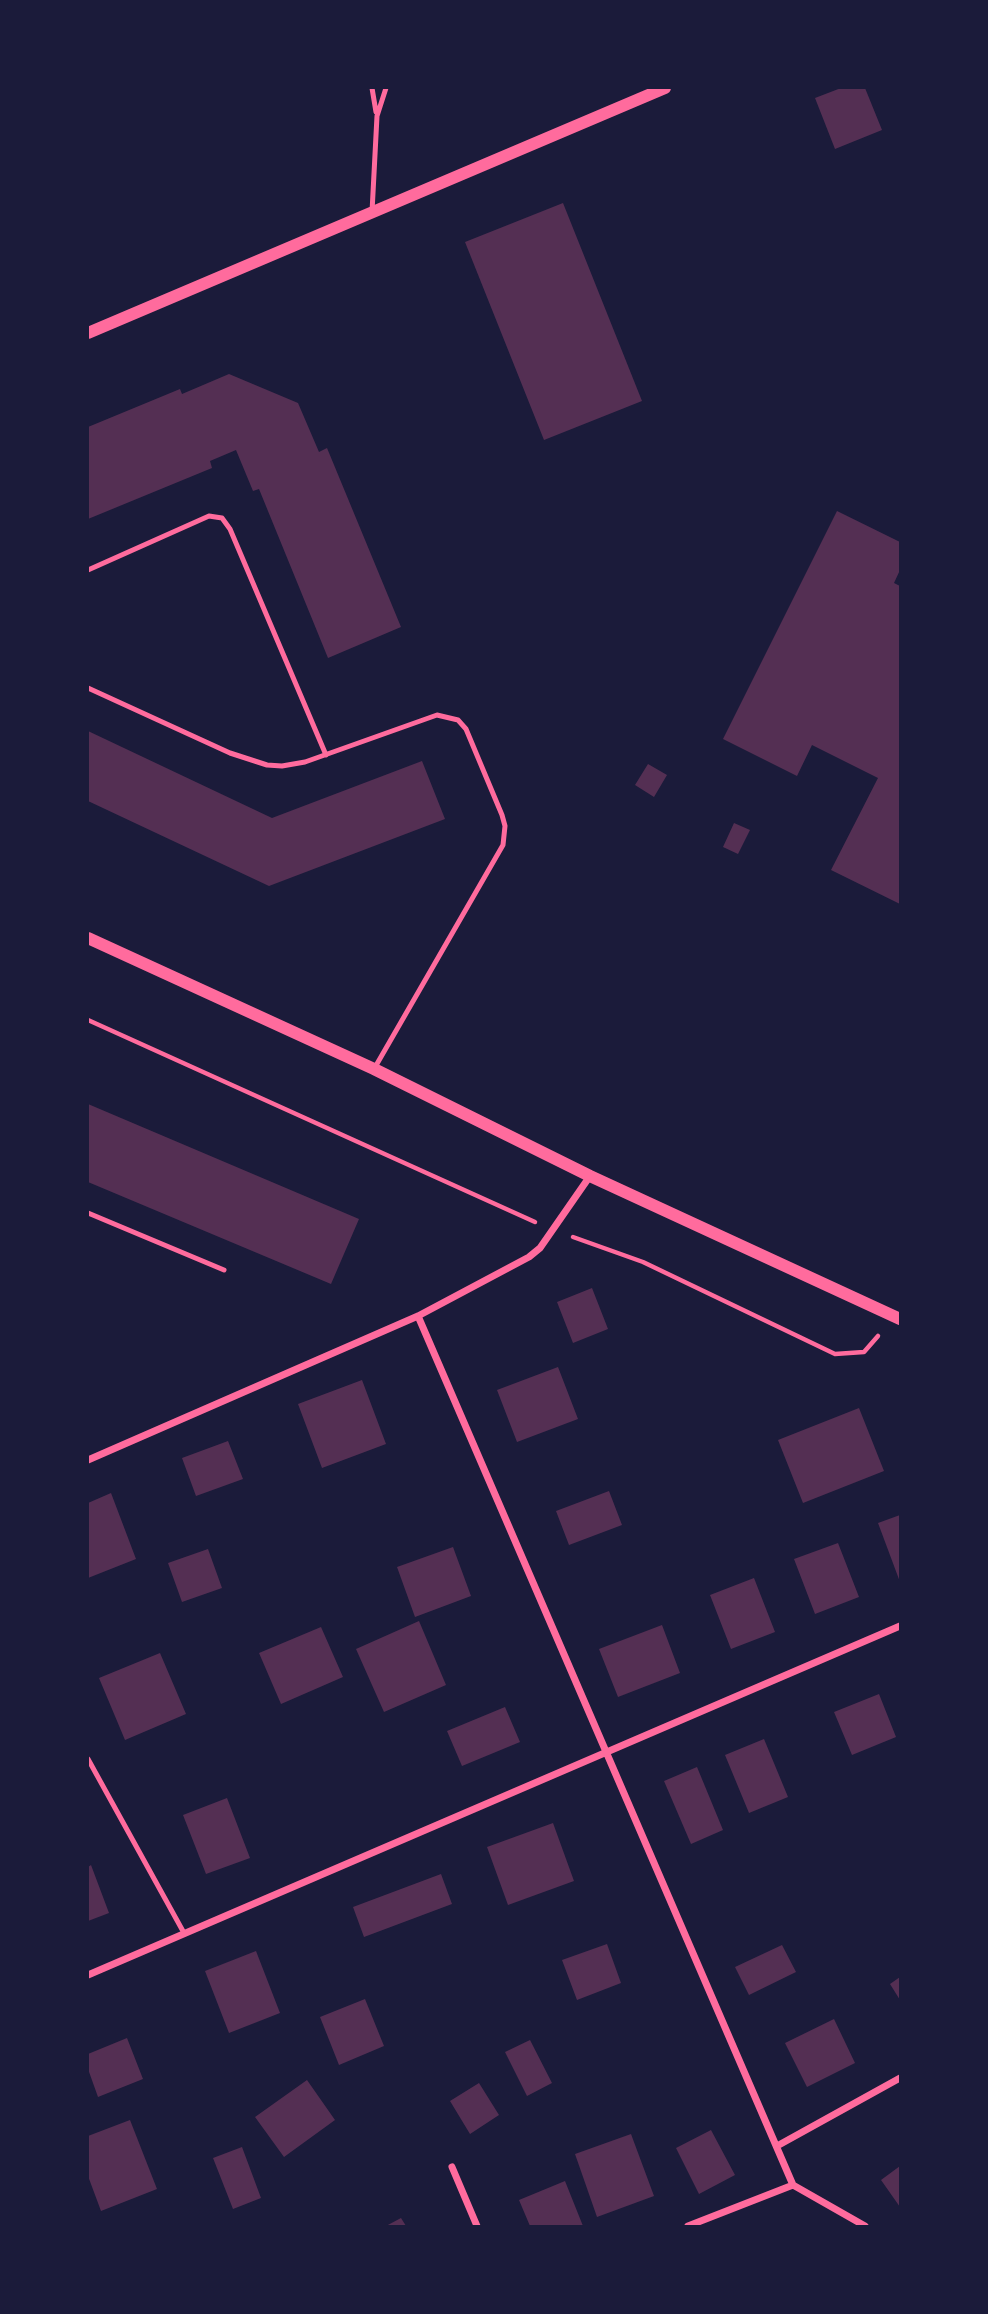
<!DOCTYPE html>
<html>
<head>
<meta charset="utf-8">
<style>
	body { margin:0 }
	#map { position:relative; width:988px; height:2314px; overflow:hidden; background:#1b1b3a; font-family:Commissioner,sans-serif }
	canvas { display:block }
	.frame { position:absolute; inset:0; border:89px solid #1b1b3a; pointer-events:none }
</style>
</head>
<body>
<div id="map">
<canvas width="988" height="2314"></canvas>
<div class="frame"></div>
</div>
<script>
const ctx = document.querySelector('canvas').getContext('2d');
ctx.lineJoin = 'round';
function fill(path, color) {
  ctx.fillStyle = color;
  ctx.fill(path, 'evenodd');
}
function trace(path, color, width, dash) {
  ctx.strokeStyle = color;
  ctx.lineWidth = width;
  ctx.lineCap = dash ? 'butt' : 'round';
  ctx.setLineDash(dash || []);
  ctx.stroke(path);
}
fill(new Path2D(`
	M841,88h24l17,42 -47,19 -20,-51z
	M563,203l79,198 -98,39 -79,-198z
	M229,374l69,29 21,49 8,-4 74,179 -73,31 -69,-169 -6,2 -17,-41 -26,11 2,7 -124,51v-92l92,-38 2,5z
	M837,511l63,31v28l-6,13 6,3v318l-69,-34 47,-92 -66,-33 -15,31 -74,-37z
	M88,731l184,87 150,-57 23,58 -176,67 -181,-85z
	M648,764l19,11 -13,22 -19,-12z
	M734,823l16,7 -12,24 -15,-7z
	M88,1104l271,115 -28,65 -243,-102z
	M592,1288l16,41 -35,14 -16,-41z
	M558,1367l20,52 -61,23 -20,-52z
	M362,1380l24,64 -64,24 -24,-64z
	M859,1408l25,63 -81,32 -25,-63z
	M228,1441l15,38 -47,17 -14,-38z
	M609,1491l13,34 -53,20 -13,-34z
	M111,1493l25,66 -48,19v-75z
	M900,1515v67l-22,-59z
	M838,1543l21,54 -44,17 -21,-55z
	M453,1547l18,49 -56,21 -18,-50z
	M208,1549l14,39 -40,14 -14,-39z
	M754,1578l21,54 -44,17 -21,-54z
	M419,1621l27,64 -62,27 -28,-63z
	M662,1625l18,48 -62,24 -19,-48z
	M321,1627l22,50 -62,27 -22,-51z
	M160,1653l26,61 -61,26 -26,-62z
	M879,1694l17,43 -44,18 -18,-43z
	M505,1707l15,35 -58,24 -15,-35z
	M764,1739l24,58 -39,16 -24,-58z
	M697,1767l26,63 -32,14 -27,-63z
	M227,1798l23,60 -44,16 -23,-59z
	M553,1823l21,58 -66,24 -21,-58z
	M91,1865l18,48 -21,8v-54z
	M441,1874l11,30 -88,33 -11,-30z
	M607,1944l14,39 -44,17 -15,-40z
	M782,1945l14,27 -47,23 -14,-28z
	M256,1951l24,62 -51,20 -24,-62z
	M900,1977v23l-10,-16z
	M365,1999l19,47 -45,19 -19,-48z
	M834,2019l21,44 -48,24 -22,-44z
	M127,2038l16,41 -45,18 -10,-28v-15z
	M530,2040l22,43 -25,13 -22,-44z
	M307,2080l28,40 -51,37 -29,-40z
	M479,2083l20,32 -29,19 -20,-33z
	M130,2120l27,69 -56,22 -13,-35v-40z
	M711,2130l24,45 -36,19 -23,-46z
	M631,2134l23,62 -57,21 -22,-63z
	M242,2147l19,51 -28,11 -20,-51z
	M900,2166v41l-19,-27z
	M565,2181l18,45h-53l-11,-26z
	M401,2218l5,8h-20z`), '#542f53');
trace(new Path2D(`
	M88,1020l447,202
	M573,1237l70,25 192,92 29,-2 14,-16`), '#ff6b9d', 4.5);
trace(new Path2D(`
	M372,88l4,24
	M372,212l5,-96 9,-28
	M88,570l121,-54 13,2 8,11 96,226
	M88,688l142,65 37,12 15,1 23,-4 132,-47 21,5 8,9 36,86 3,11 -2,19 -129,224
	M88,1213l136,57
	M88,1759l96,174`), '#ff6b9d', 5);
trace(new Path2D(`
	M418,1316l375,869 72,41
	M88,1460l330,-144 111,-59 11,-9 50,-72
	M88,1975l812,-349
	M777,2146l123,-68
	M452,2167l25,59
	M688,2226l105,-41`), '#ff6b9d', 7);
trace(new Path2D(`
	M88,333l577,-245
	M88,938l286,131 216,107 310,143`), '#ff6b9d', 12);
</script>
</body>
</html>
